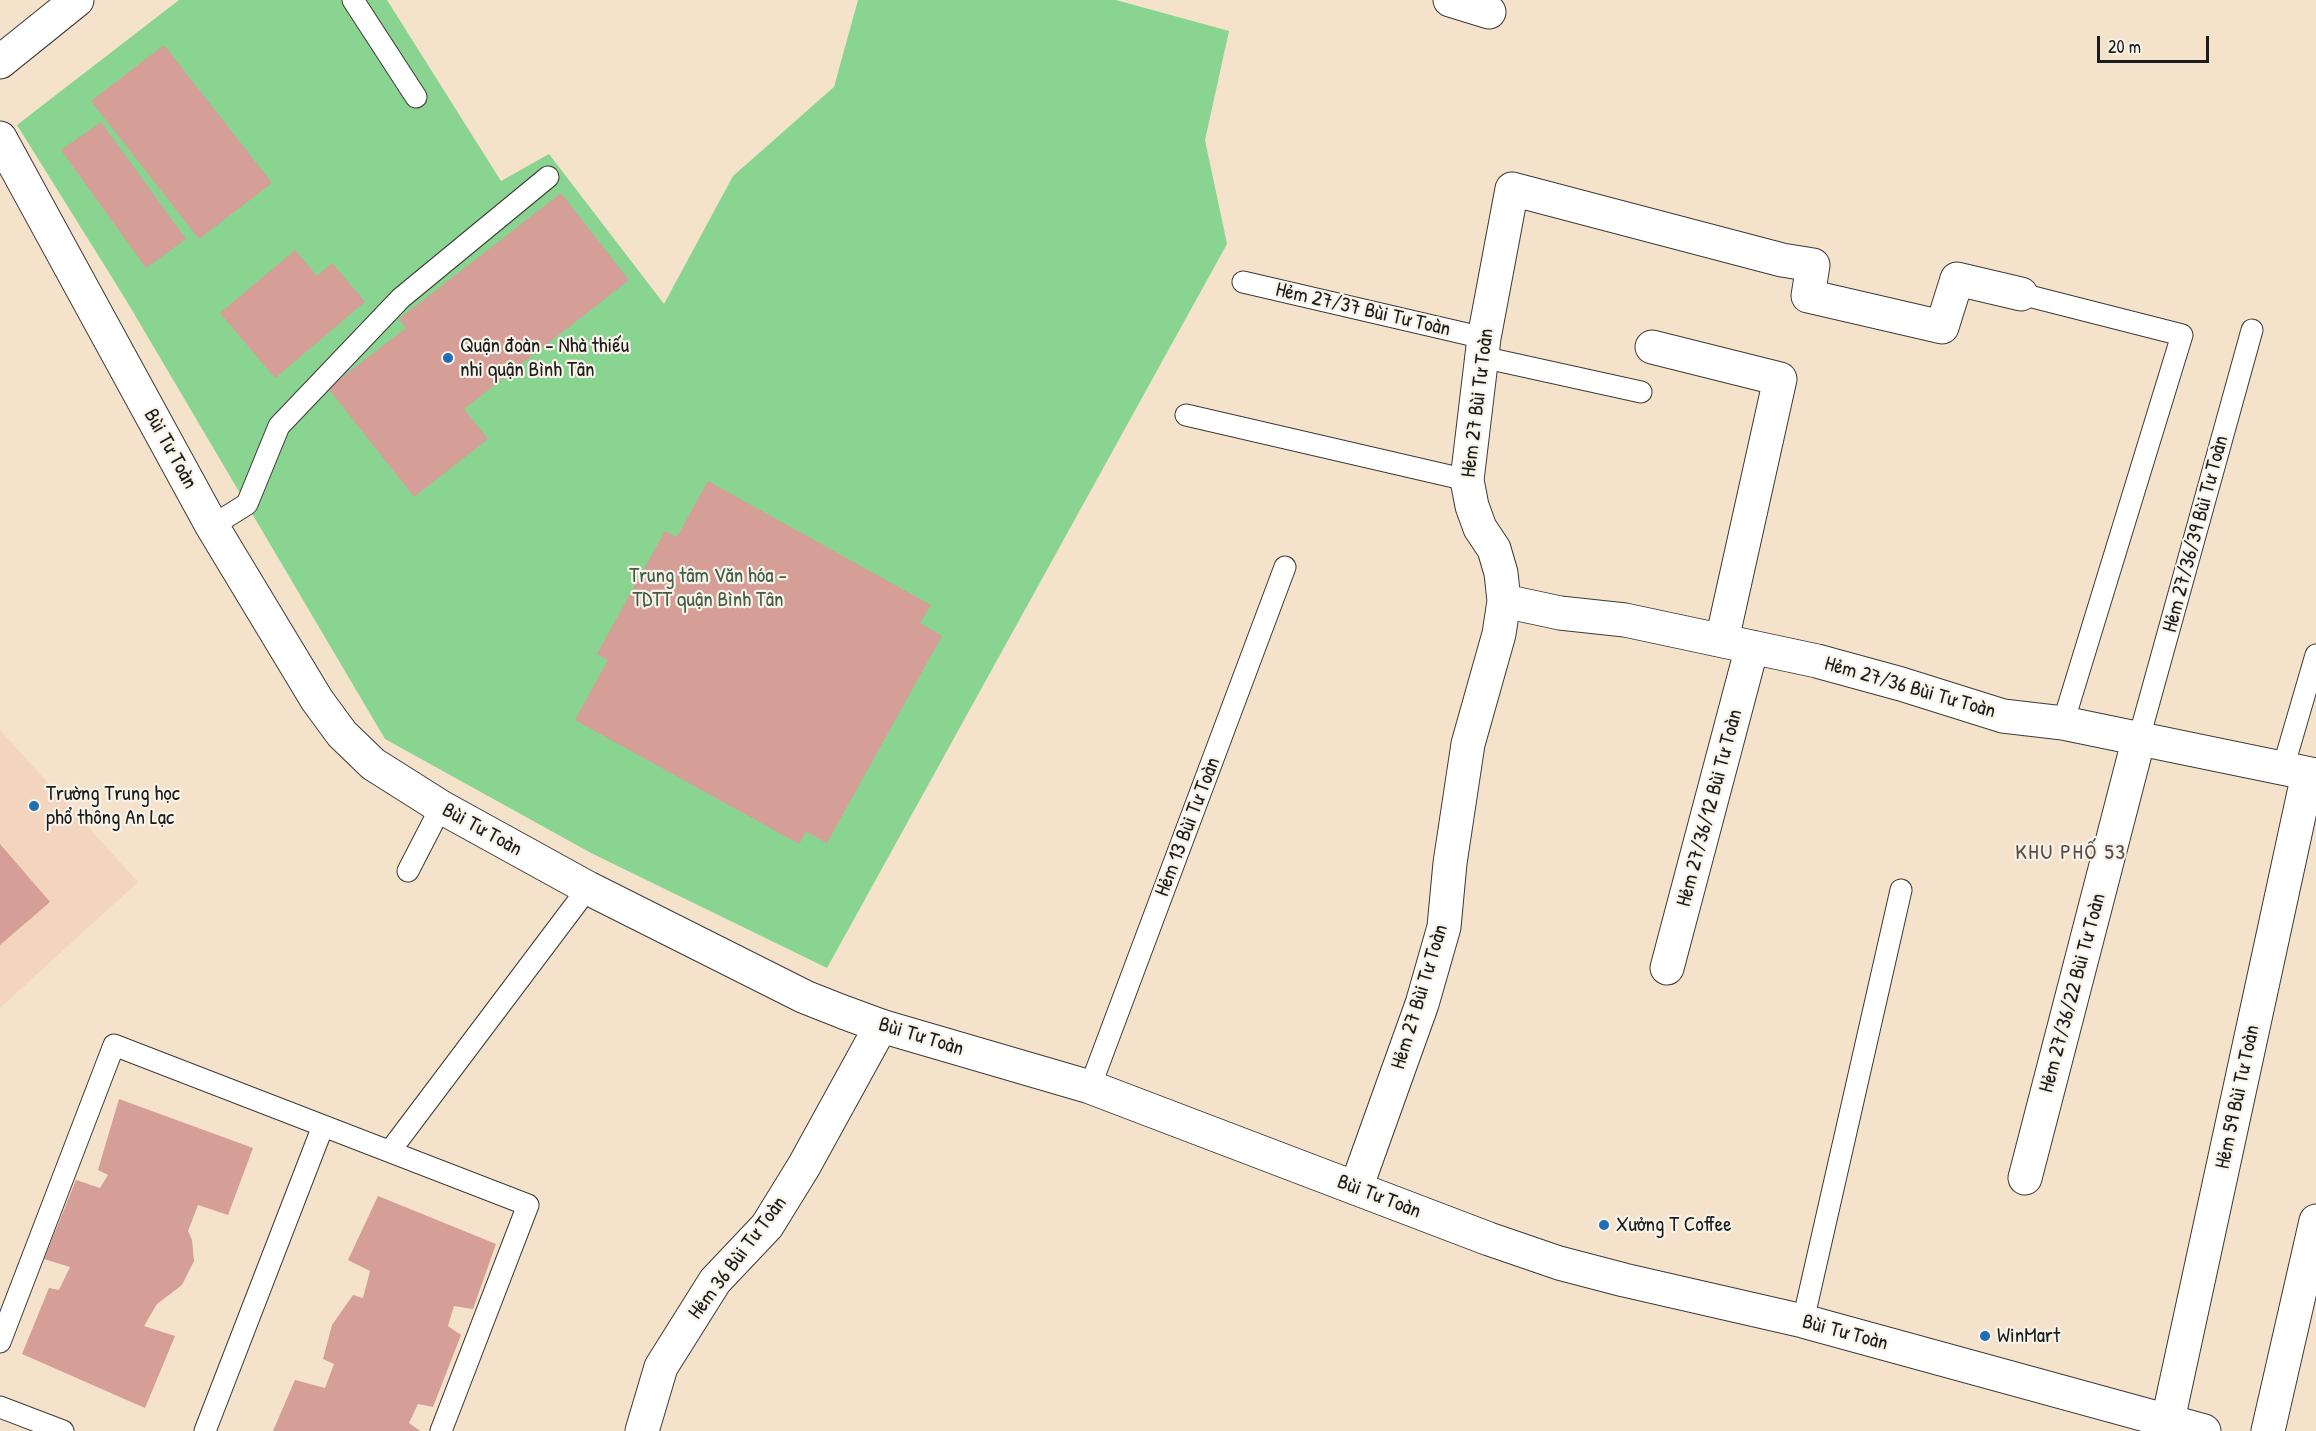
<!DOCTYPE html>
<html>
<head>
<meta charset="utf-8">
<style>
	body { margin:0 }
	#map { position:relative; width:2316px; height:1431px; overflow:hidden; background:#f5e2cb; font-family:"Patrick Hand",sans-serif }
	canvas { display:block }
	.scale { position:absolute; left:2097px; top:36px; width:112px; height:27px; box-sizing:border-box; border:3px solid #1c1c1c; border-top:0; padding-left:8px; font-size:18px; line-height:21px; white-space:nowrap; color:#1c1c1c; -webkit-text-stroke:4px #f7f3e8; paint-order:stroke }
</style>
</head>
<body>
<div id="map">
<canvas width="2316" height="1431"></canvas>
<div class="scale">20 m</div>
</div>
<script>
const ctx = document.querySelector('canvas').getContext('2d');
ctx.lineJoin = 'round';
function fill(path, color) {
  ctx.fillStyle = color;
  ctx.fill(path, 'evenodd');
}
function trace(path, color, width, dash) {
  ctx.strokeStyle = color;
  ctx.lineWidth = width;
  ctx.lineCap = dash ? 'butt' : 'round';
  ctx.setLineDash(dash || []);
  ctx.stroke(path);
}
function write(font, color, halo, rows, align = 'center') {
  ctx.font = font + ' "Patrick Hand",sans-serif';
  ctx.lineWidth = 4.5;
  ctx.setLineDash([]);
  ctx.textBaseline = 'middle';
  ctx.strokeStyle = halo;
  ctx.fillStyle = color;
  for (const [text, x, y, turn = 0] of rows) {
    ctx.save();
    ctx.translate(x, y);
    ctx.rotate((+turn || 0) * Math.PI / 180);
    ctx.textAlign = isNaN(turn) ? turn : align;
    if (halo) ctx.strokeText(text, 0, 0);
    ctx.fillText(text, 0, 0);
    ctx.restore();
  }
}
fill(new Path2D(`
	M0,730l138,152 -138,126z`), '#f3d4bf');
fill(new Path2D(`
	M179,0h208l114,181 48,-27 115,150 69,-128 101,-89 24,-87h258l113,31 -24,109 22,104 -400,724 -236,-115 -206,-114 -259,-439 -109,-175z`), '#89d491');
fill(new Path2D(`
	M164,45l108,138 -73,56 -108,-138z
	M101,122l85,117 -40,29 -85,-118z
	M561,193l68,87 -165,129 24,30 -74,58 -86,-109 78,-60 -7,-9z
	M295,250l22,26 15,-13 33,39 -90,76 -55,-65z
	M708,481l223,124 -11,18 22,13 -115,207 -21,-11 -7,12 -224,-124 33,-60 -11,-6 68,-123 12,6z
	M0,844l50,58 -50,43z
	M119,1099l134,49 -25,67 -30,-10 -10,26 4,9 2,21 -12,24 -25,19 -13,22 31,10 -30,72 -123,-54 27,-66 10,2 11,-23 -26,-8 32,-79 24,8 8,-13 -10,-5z
	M378,1196l118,48 -23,65 -19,-3 -6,20 13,9 -28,72 -15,-3 -9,19 11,8h-147l22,-51 30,8 9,-24 -11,-5 9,-34 21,-30 10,3 7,-27 -22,-11z`), '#d59e96');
const lane = new Path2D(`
	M353,0l63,97
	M1243,282l241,56
	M2021,294l161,41 -119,388
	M1482,357l159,35
	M1186,415l281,65
	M212,526l35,-22 32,-78 122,-128 147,-121
	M2139,738l113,-408
	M2283,768l33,-113
	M408,871l33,-64
	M1090,1087l195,-520
	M390,1151l198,-263
	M1803,1321l98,-431
	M0,1342l114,-297 414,160 -87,226
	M0,1407l63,24
	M205,1431l118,-305`);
const street = new Path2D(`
	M1450,0l39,12
	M1652,347l128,32 -58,261
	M1504,601l56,12 65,7 192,41 84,23 102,32 60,7 253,52
	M1667,968l85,-321
	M2025,1178l114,-440
	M1356,1188l66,-184 22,-77 6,-64 18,-119 31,-110 5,-33 -3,-28 -7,-24 -14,-21 -8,-22 -5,-26 17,-142 28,-149 270,71 31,5 -5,31 134,31 15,-48 64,15
	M2168,1420l140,-646
	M642,1431l19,-64 54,-86 52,-55 37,-60 77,-140
	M2268,1431l48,-210`);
const secondary = new Path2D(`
	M0,138l212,388 105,174 25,34 31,30 68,43 147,81 217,109 38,15 38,14 209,61 399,152 70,24 65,17 179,41 401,110`);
const primary = new Path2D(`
	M0,62l77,-62`);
trace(lane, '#3d3a36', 23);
trace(street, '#3d3a36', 35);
trace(secondary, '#3d3a36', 35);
trace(primary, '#3d3a36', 35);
trace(lane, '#fff', 21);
trace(street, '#fff', 33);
trace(secondary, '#fff', 33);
trace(primary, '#fff', 33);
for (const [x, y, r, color] of [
	[448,358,6,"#1f6fb2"],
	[34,806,6,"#1f6fb2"],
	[1604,1225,6,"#1f6fb2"],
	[1985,1336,6,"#1f6fb2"]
]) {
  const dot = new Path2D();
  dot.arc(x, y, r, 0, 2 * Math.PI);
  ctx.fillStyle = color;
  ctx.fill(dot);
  trace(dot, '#f7f3e8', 2);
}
write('21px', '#1c1c1c', '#f7f3e8', [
	["Hẻm 27/37 Bùi Tư Toàn",1363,310,13],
	["Hẻm 27 Bùi Tư Toàn",1478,403,-83],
	["Bùi Tư Toàn",170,449,61],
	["Hẻm 27/36/39 Bùi Tư Toàn",2196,534,-75],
	["Hẻm 27/36 Bùi Tư Toàn",1910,688,16],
	["Hẻm 27/36/12 Bùi Tư Toàn",1710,808,-75],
	["Hẻm 13 Bùi Tư Toàn",1188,827,-69],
	["Bùi Tư Toàn",482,830,29],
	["Hẻm 27/36/22 Bùi Tư Toàn",2073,993,-75],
	["Hẻm 27 Bùi Tư Toàn",1420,997,-73],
	["Bùi Tư Toàn",921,1037,17],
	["Hẻm 59 Bùi Tư Toàn",2238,1097,-78],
	["Bùi Tư Toàn",1379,1197,21],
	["Hẻm 36 Bùi Tư Toàn",738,1258,-53],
	["Bùi Tư Toàn",1845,1333,15]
]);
write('21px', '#1c1c1c', '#f7f3e8', [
	["Quận đoàn - Nhà thiếu",460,346],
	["nhi quận Bình Tân",460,370],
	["Trường Trung học",46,794],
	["phổ thông An Lạc",46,818],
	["Xưởng T Coffee",1616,1225],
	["WinMart",1997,1336]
], 'left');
write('21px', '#425c45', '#f7f3e8', [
	["Trung tâm Văn hóa -",708,576],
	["TDTT quận Bình Tân",708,600]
]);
ctx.letterSpacing = '1.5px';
write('22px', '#5d4a47', '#f7f3e8', [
	["KHU PHỐ 53",2071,853]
]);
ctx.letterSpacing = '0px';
</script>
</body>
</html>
